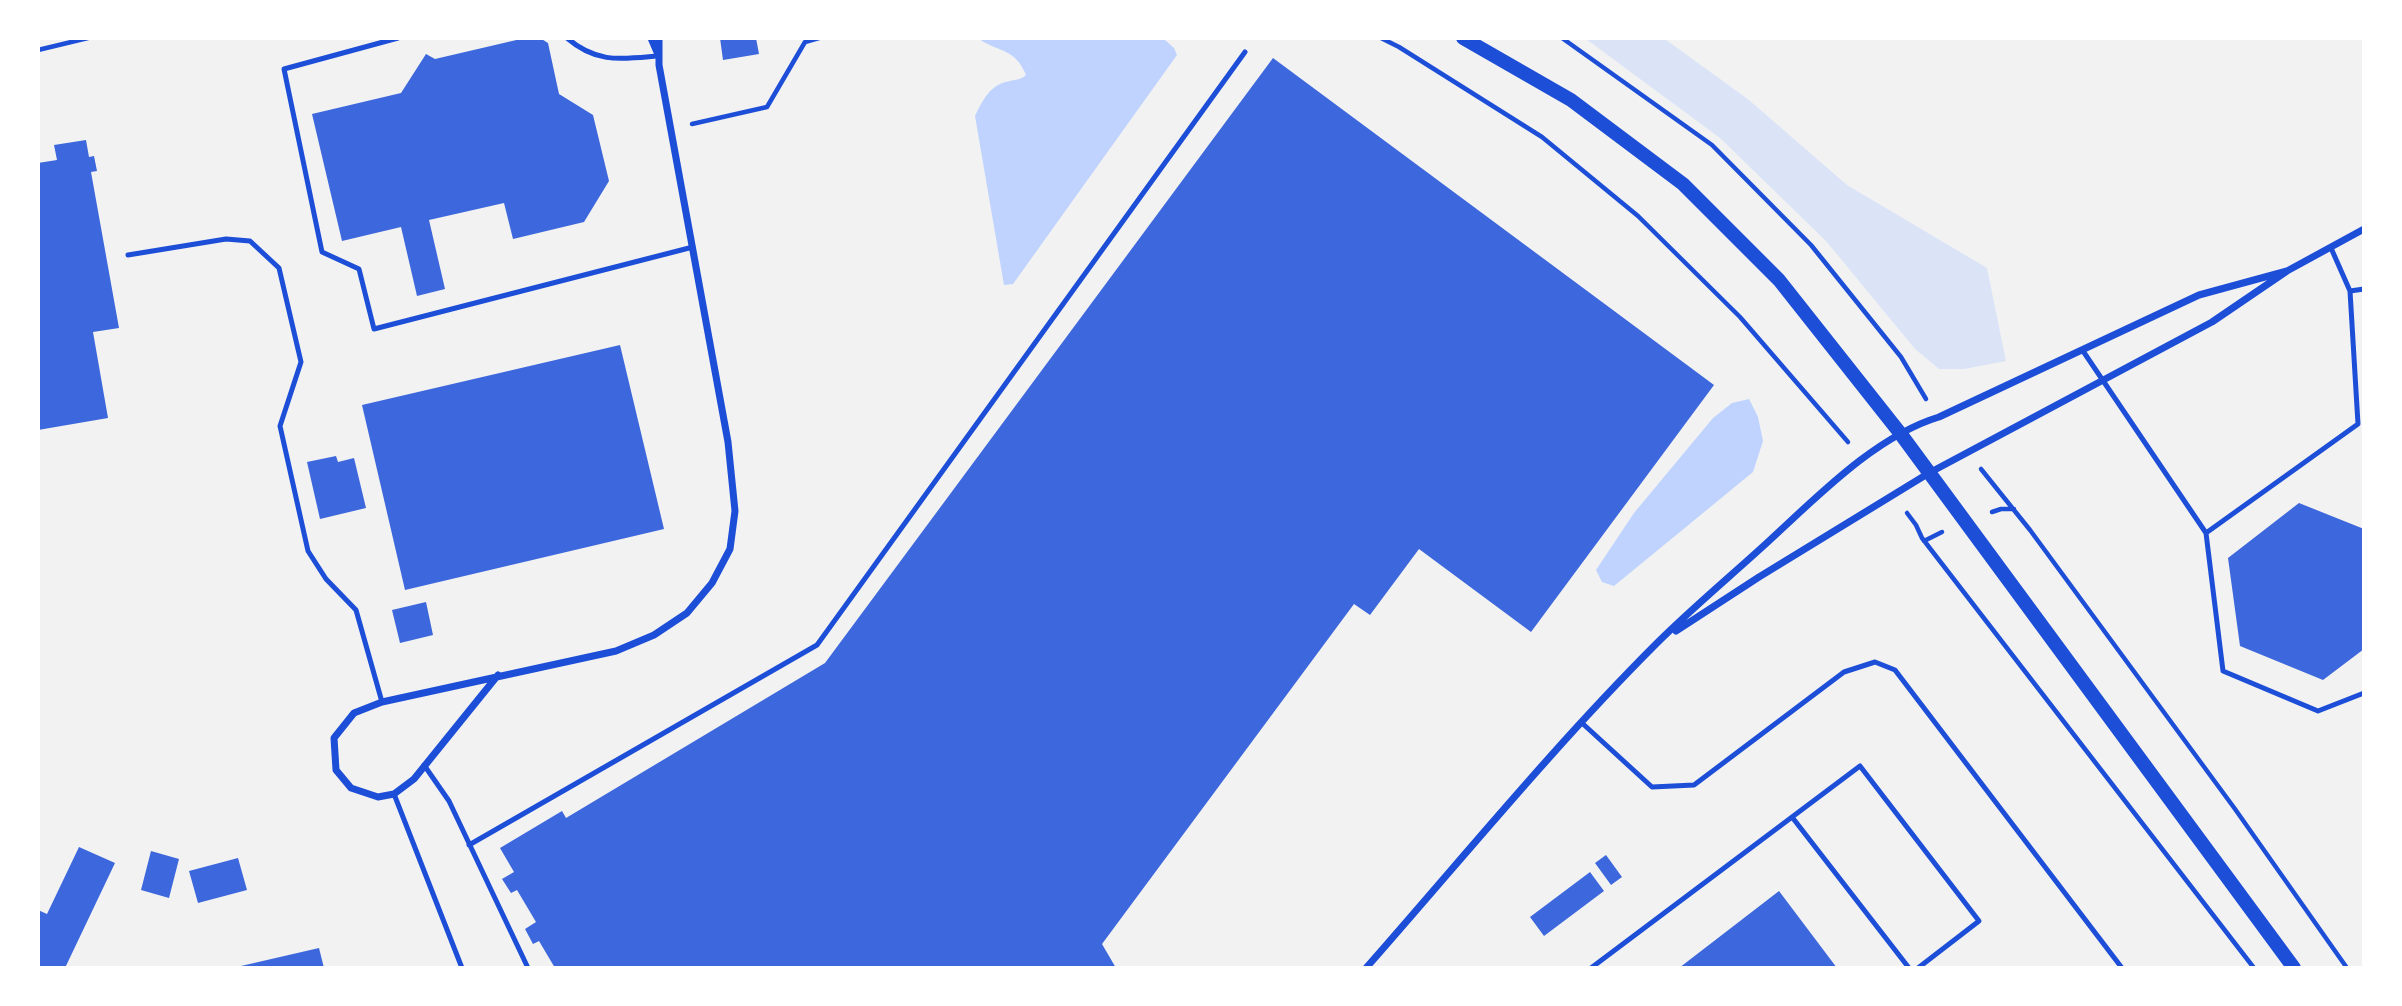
<!DOCTYPE html>
<html>
<head>
<meta charset="utf-8">
<style>
	body { margin:0 }
	#map { position:relative; width:2402px; height:1006px; overflow:hidden; background:#f2f2f2; font-family:Helvetica,sans-serif }
	canvas { display:block }
	.frame { position:absolute; inset:0; border:40px solid #fff; pointer-events:none }
</style>
</head>
<body>
<div id="map">
<canvas width="2402" height="1006"></canvas>
<div class="frame"></div>
</div>
<script>
const ctx = document.querySelector('canvas').getContext('2d');
ctx.lineJoin = 'round';
function fill(path, color) {
  ctx.fillStyle = color;
  ctx.fill(path, 'evenodd');
}
function trace(path, color, width, dash) {
  ctx.strokeStyle = color;
  ctx.lineWidth = width;
  ctx.lineCap = dash ? 'butt' : 'round';
  ctx.setLineDash(dash || []);
  ctx.stroke(path);
}
fill(new Path2D(`
	M1586,39h79l84,61 98,85 140,83 19,93 -42,8h-25l-24,-20 -89,-108 -106,-103z`), '#dbe4f7');
fill(new Path2D(`
	M979,39h185l10,9 3,7 -164,229 -9,1 -29,-169c8,-16 15,-32 35,-35 8,-2 10,-1 16,-6 -11,-27 -26,-22 -47,-36z
	M1749,399l9,18 5,24 -10,31 -139,114 -12,-4 -6,-12 38,-57 79,-95 19,-15z`), '#bfd3fe');
fill(new Path2D(`
	M525,38h15l8,5 11,51 34,21 16,66 -25,41 -71,17 -9,-36 -75,17 16,69 -28,7 -16,-69 -59,14 -30,-127 89,-21 25,-39 9,5z
	M720,38h36l3,16 -36,6z
	M1273,58l441,327 -183,247 -112,-83 -49,66 -16,-11 -252,340 14,24h-561l-16,-27 -6,3 -8,-15 11,-7 -19,-32 -6,3 -9,-14 12,-7 -14,-24 62,-37 4,7 259,-155z
	M86,140l3,17 5,-1 3,15 -6,1 28,156 -26,4 15,86 -70,12v-267l19,-3 -3,-15z
	M620,345l44,184 -259,61 -43,-185z
	M336,456l2,6 16,-4 12,50 -46,11 -13,-57z
	M2299,503l65,26v120l-41,31 -83,-34 -12,-88z
	M426,602l7,33 -33,8 -8,-33z
	M79,847l36,16 -50,105h-27v-58l9,4z
	M151,851l28,8 -10,39 -28,-8z
	M1606,855l16,22 -11,8 -16,-22z
	M238,858l9,32 -49,13 -9,-32z
	M1590,872l14,19 -60,45 -14,-19z
	M1779,891l58,77h-158z
	M319,948l5,20h-83v-2z`), '#3d67dc');
trace(new Path2D(`
	M1381,38l18,9 143,90 96,79 102,101 108,125
	M1562,38l150,107 99,100 90,112 25,42
	M38,50l50,-12
	M692,124l75,-17 38,-65 14,-4
	M1981,469l49,61 205,279 112,159
	M1992,512l9,-3h13
	M1907,513l9,12 6,13 332,430
	M1924,541l18,-9`), '#1d4ed8', 4.5);
trace(new Path2D(`
	M398,38l-114,31 38,183 37,17 15,60 319,-82
	M567,38c30,26 55,21 91,18
	M128,255l98,-16 24,2 29,27 22,94 -21,64 28,125 18,28 30,31 26,92
	M2350,291l14,-2
	M2083,351l123,182 17,138 95,40 46,-18
	M2206,533l152,-109 -8,-133 -19,-43
	M1582,723l70,64 42,-2 150,-113 31,-10 20,8 227,298
	M424,765l25,36 79,167
	M394,794l68,174
	M1792,817l117,151
	M469,845l348,-200 428,-593
	M1591,968l269,-202 119,155 -61,47`), '#1d4ed8', 5);
trace(new Path2D(`
	M651,38l6,14
	M1676,631l83,-54 170,-104 283,-151 75,-51 77,-42
	M498,675l-84,104 -20,15 -16,3 -27,-9 -15,-18 -2,-32 20,-25 28,-11 234,-51 38,-16 33,-22 25,-30 18,-34 5,-38 -7,-69 -69,-377v-27
	M1366,968c96,-109 188,-222 290,-324 36,-36 76,-69 114,-104 48,-44 106,-104 169,-123l260,-122 88,-24`), '#1d4ed8', 7);
trace(new Path2D(`
	M1463,38l108,62 112,84 96,96 121,153 394,535`), '#1d4ed8', 14);
</script>
</body>
</html>
